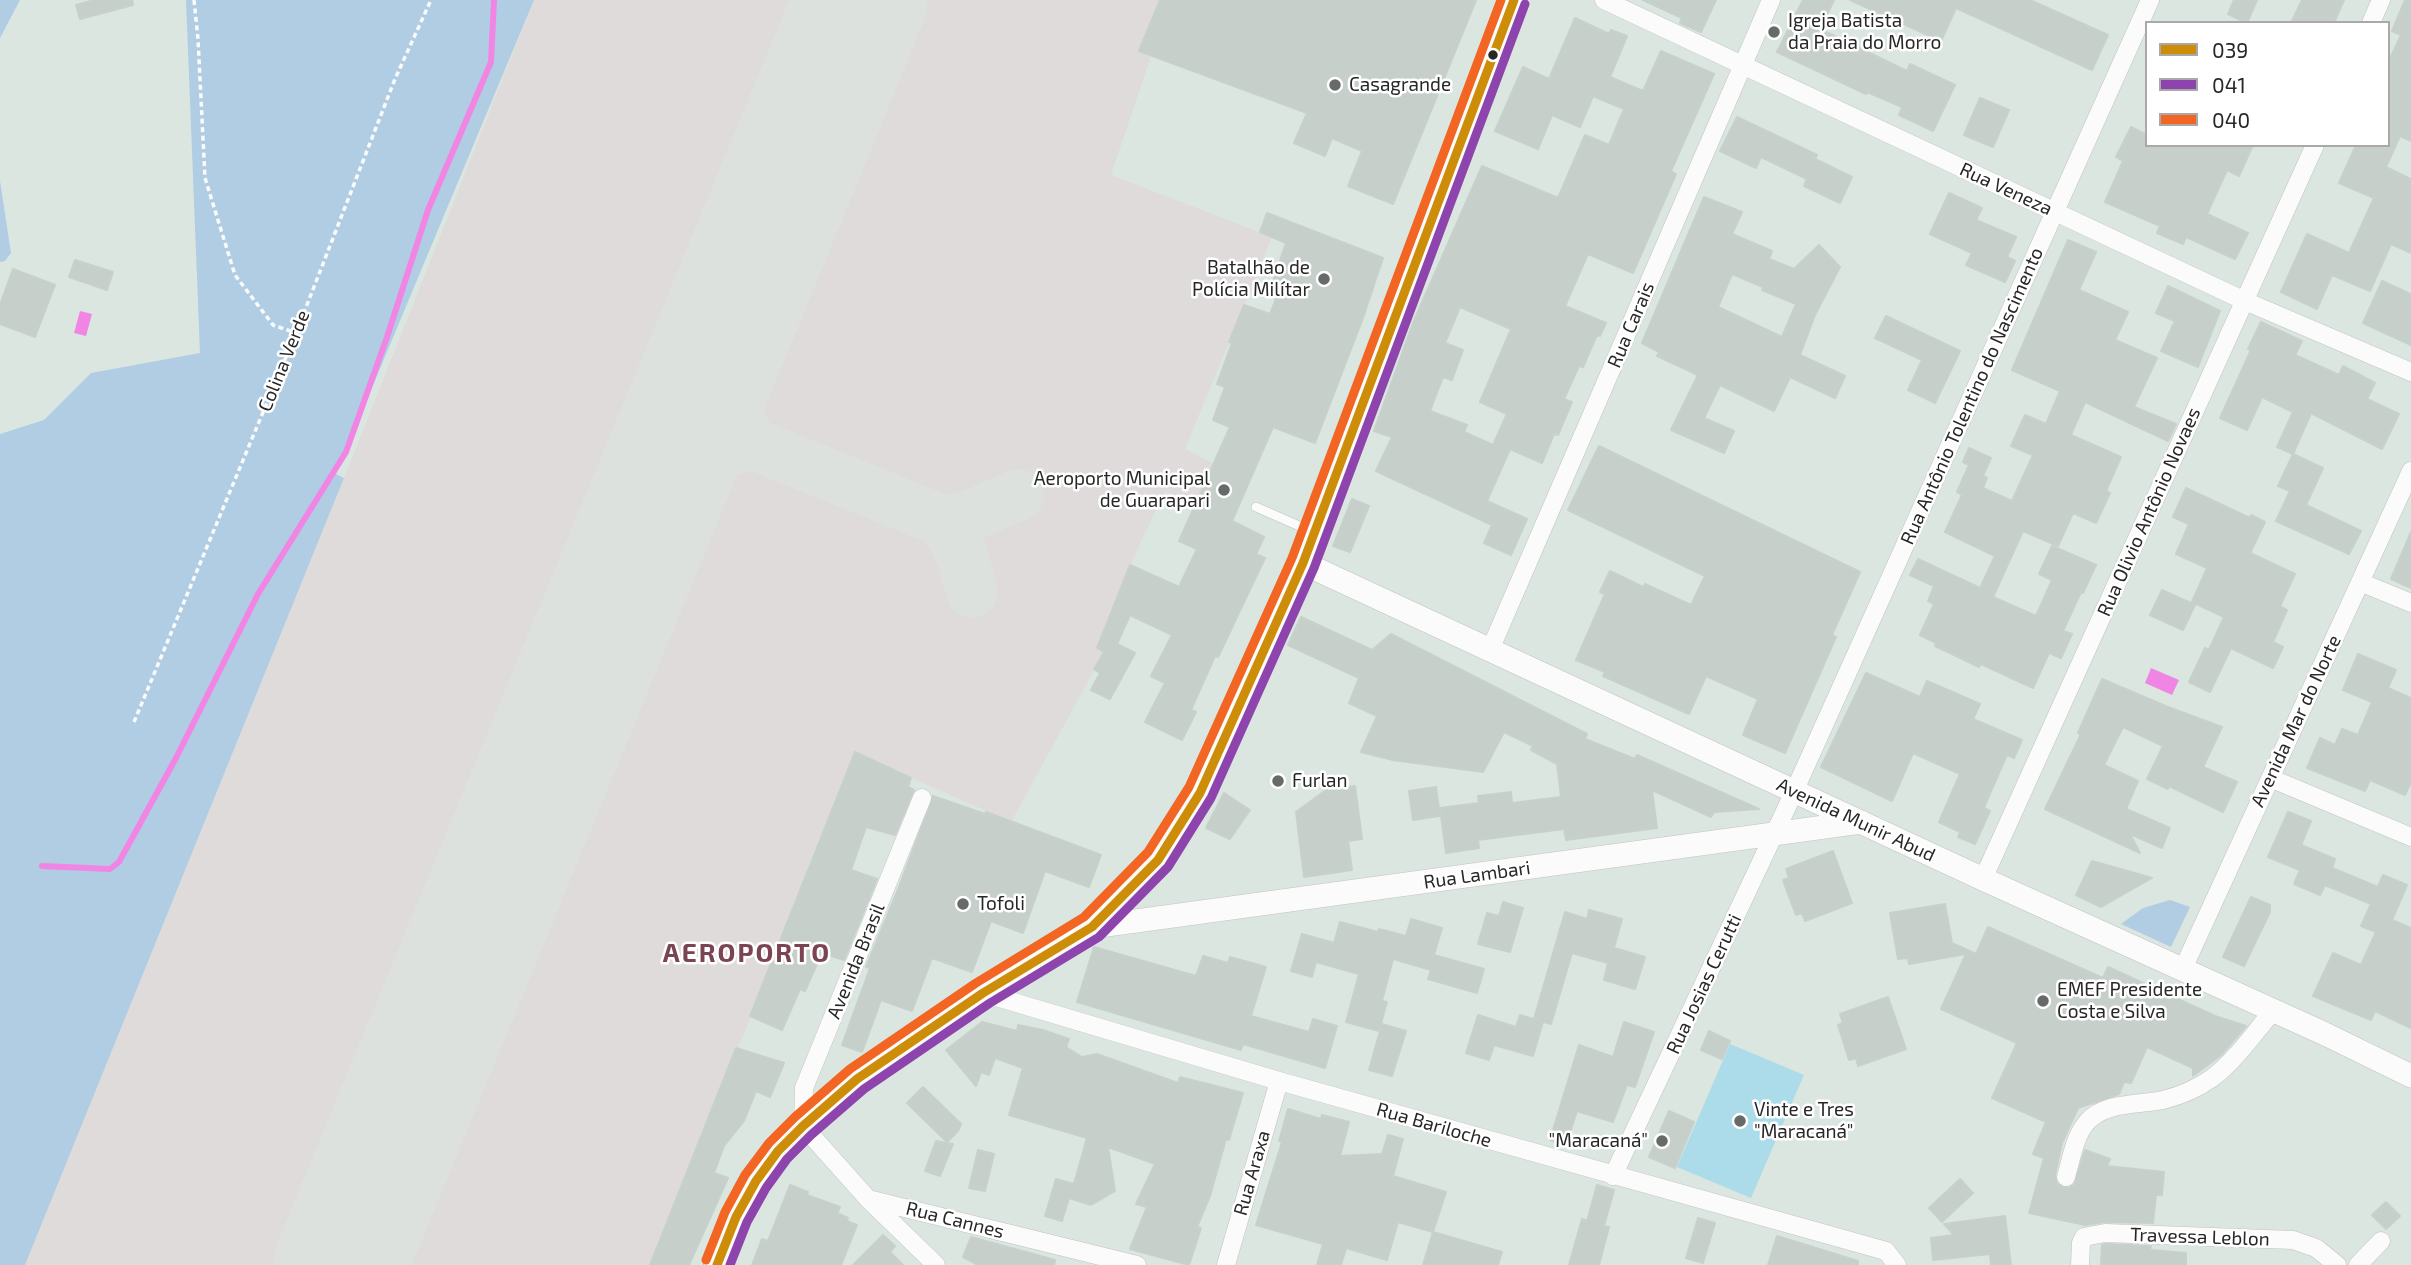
<!DOCTYPE html>
<html>
<head>
<meta charset="utf-8">
<style>
	body { margin:0 }
	#map { position:relative; width:2411px; height:1265px; overflow:hidden; background:#dbe6e0; font-family:"Exo 2",sans-serif }
	canvas { display:block }
	.legend { position:absolute; left:2145px; top:21px; width:245px; height:126px; box-sizing:border-box; background:#fff; border:2px solid #a9a9a9; margin:0; padding:9px 12px; list-style:none; font-size:21px; color:#272727 }
	.legend li { display:flex; align-items:center; gap:14px; height:35px }
	.legend b { width:35px; border:2px solid #a9a9a9 }
</style>
</head>
<body>
<div id="map">
<canvas width="2411" height="1265"></canvas>
<ul class="legend">
<li><b style="height:9px;background:#cd8d08"></b>039</li>
<li><b style="height:9px;background:#8e44ad"></b>041</li>
<li><b style="height:9px;background:#f26522"></b>040</li>
</ul>
</div>
<script>
const ctx = document.querySelector('canvas').getContext('2d');
ctx.lineJoin = 'round';
function fill(path, color) {
  ctx.fillStyle = color;
  ctx.fill(path, 'evenodd');
}
function trace(path, color, width, dash) {
  ctx.strokeStyle = color;
  ctx.lineWidth = width;
  ctx.lineCap = dash ? 'butt' : 'round';
  ctx.setLineDash(dash || []);
  ctx.stroke(path);
}
function write(font, color, halo, rows, align = 'center') {
  ctx.font = font + ' "Exo 2",sans-serif';
  ctx.lineWidth = 5;
  ctx.setLineDash([]);
  ctx.textBaseline = 'middle';
  ctx.strokeStyle = halo;
  ctx.fillStyle = color;
  for (const [text, x, y, turn = 0] of rows) {
    ctx.save();
    ctx.translate(x, y);
    ctx.rotate((+turn || 0) * Math.PI / 180);
    ctx.textAlign = isNaN(turn) ? turn : align;
    if (halo) ctx.strokeText(text, 0, 0);
    ctx.fillText(text, 0, 0);
    ctx.restore();
  }
}
fill(new Path2D(`
	M534,0h626l-20,51 11,5 -40,119 161,62 -87,212 29,15 -18,42 -31,-15 -35,74 -33,83 7,4 -93,170 -155,-69 -44,103 -30,84 -132,325h-625l319,-787z`), '#dfdbdb');
fill(new Path2D(`
	M0,0h20l-20,38z
	M186,0h348l-198,474 8,4 -319,787h-25v-831l44,-14 47,-47 109,-20z
	M0,181l11,72 -6,8 -5,1z
	M2170,900l20,7 -19,40 -50,-23 22,-16z`), '#b0cde4');
fill(new Path2D(`
	M1730,1044l74,31 -53,123 -74,-31z`), '#acdce9');
fill(new Path2D(`
	M80,311l12,3 -6,22 -12,-3z
	M2151,668l28,12 -7,15 -27,-12z`), '#f185e4');
trace(new Path2D(`
	M42,866l68,3 9,-7 57,-104 82,-164 88,-142 41,-115 41,-127 63,-148 3,-62`), '#f185e4', 6);
trace(new Path2D(`
	M732,312c-11,59 -9,79 19,131l194,79 22,-5 51,-22
	M646,522c32,-48 49,-63 105,-79
	M945,522l17,33 10,37`), '#dce1de', 52);
trace(new Path2D(`
	M340,1265l521,-1265`), '#dce1de', 133);
const building = new Path2D(`
	M94,0h38l1,5 -53,14 -4,-14z
	M1160,0h316l-83,204 -45,-18 14,-35 -30,-13 -7,18 -31,-13 13,-30 -168,-62z
	M1643,0h73l-15,32 -21,-9 2,-5z
	M1803,0h31l-14,29 87,42 3,-7 45,21 -22,46 -34,-16 3,-8 -35,-15 -1,2 -89,-42z
	M1850,0h180l78,35 -16,35 -136,-62 -15,33z
	M2234,0h23l-10,23 -19,-9z
	M2302,0h42l-10,23h-43z
	M2405,0h6v141l-11,-5 -14,31 25,12v74l-20,-9 -21,47 -38,-16 -15,34 -36,-17 26,-58 42,19 25,-55 -35,-15 17,-38h32v-82l13,-28 -9,-4z
	M1575,18l34,16 2,-4 16,6 -17,41 33,14 18,-40 53,23 -43,97 5,3 -43,99 -45,-19 -23,52 41,17 -6,13 -3,-1 -14,32 -4,-1 -15,33 8,3 -14,33 -4,-1 -12,29 -32,-14 -23,52 40,18 -16,36 -27,-12 8,-18 -116,-54 16,-34 -18,-6 39,-108 69,-157 76,32 27,-63 24,10 15,-36 -31,-13 -13,31 -28,-12 -14,34 -43,-18 28,-64 26,12zM1460,307l51,22 -31,73 27,12 -14,31 -29,-13 3,-7 -37,-14 13,-34 9,3 11,-30 -18,-7z
	M1980,98l29,12 -16,37 -29,-12z
	M1737,117l80,38 -2,4 37,18 -12,26 -36,-17 3,-7 -46,-22 -5,11 -36,-17z
	M2131,127l16,8v10h106l-14,31 -12,-6 -20,44 41,19 -13,26 -49,-22 -3,7 -26,-11 3,-7 -55,-24 18,-41 -7,-4z
	M1949,193l33,15 -6,12 40,17 -9,20 8,4 -10,21 -39,-17 6,-12 -42,-19z
	M1704,197l38,15 -10,22 40,17 -3,8 25,10 25,-24 21,22 -25,48 -15,40 45,21 -10,22 -45,-21 -16,34 -54,-26 -16,33 30,13 -10,22 -53,-23 27,-55 -41,-19 2,-4 -17,-9zM1732,274l31,13 -1,3 34,14 -14,33 -64,-30z
	M1267,213l116,45 -20,60 -48,125 -42,-16 -41,94 32,16 -8,17 9,4 -47,99 -3,-1 -24,54 5,2 -14,28 -37,-18 20,-39 -14,-7 21,-41 -42,-20 -13,29 18,9 -25,46 -19,-9 9,-17 -6,-4 10,-17 -7,-4 33,-83 49,22 18,-38 -18,-8 51,-114 -17,-7 12,-33 -8,-3 15,-41 -3,-1 15,-37 26,9 12,-31 -9,-2 13,-38 -26,-11z
	M2068,240l28,12 -17,38 49,22 -13,28 42,18 -23,49 42,17 -8,17 -83,-39 -14,33 50,22 -15,34 4,2 -14,30 -23,-10 -15,33 -35,-15 -30,66 43,19 16,-36 -13,-6 13,-28 44,19 -13,28 -2,-1 -18,39 9,3 -11,24 -12,-5 -16,35 -52,-24 -2,3 -29,-14 -15,-7 1,-3 -16,-8 14,-31 -6,-3 6,-15 -24,-11 8,-16 62,29 15,-32 -50,-24 17,-37 -5,-3 12,-27 -6,-3 6,-14 22,10 -8,18 4,2 -4,10 29,13 21,-46 -22,-9 14,-31 21,9 14,-33 -48,-21z
	M75,260l38,12 -6,18 -38,-13z
	M13,269l42,16 -20,52 -35,-13v-19z
	M2382,281l29,13v51l-48,-22z
	M2168,286l52,25 -22,56 -37,-16 14,-30 -19,-8z
	M1886,316l74,35 -25,52 -27,-13 14,-30 -47,-22z
	M2261,322l41,19 -7,14 44,20 4,-9 32,17 -8,16 32,15 -17,35 -71,-36 -18,41 -16,-7 16,-35 -31,-15 -15,33 -27,-12 31,-68 -3,-1z
	M1599,446l261,126 -28,63 4,2 -51,116 -42,-18 15,-36 -52,-23 -17,38 -86,-38 2,-4 -29,-12 29,-66 -5,-2 10,-21 33,16 2,-3 46,21 14,-29 -137,-66z
	M2293,454l30,14 -17,37 55,26 -12,23 -73,-33 14,-30 -12,-5z
	M2186,488l64,30 1,-3 14,7 -15,31 45,21 -15,32 7,4 -14,32 10,5 -10,21 -42,-20 -21,44 -21,-10 16,-34 4,2 15,-33 -32,-15 15,-34 -31,-14 13,-30 -16,-7z
	M1352,499l17,7 -19,46 -17,-6z
	M2411,532v56l-20,-9z
	M2162,590l33,15 -12,25 -33,-15z
	M1301,617l71,33 19,-16 196,100 -2,5 50,20 2,-4 122,54 -45,3 -3,5 -59,-27 5,38 -91,12 -2,-11 -86,11 1,8 -33,5 -6,-45 39,-5 -1,-7 33,-4 1,11 49,-6 -4,-33 -26,-14 2,-4 -29,-14 -21,40 -90,-12 -32,-8 16,-36 -28,-13 10,-25 -71,-33z
	M2358,654l38,16 -8,18 23,10v84l-6,13 -35,-15 -5,11 -58,-23 13,-30 15,7 7,-16 16,6 14,-33 -29,-12z
	M1866,673l54,24 7,-16 53,23 -7,15 49,21 -8,18 -7,-3 -16,36 -7,17 6,3 -15,33 -17,-7 2,-5 -21,-10 21,-48 -47,-21 -21,48 -71,-34z
	M2102,679l66,28 54,20 -19,40 34,15 -14,30 -54,-26 -1,3 -21,-10 16,-33 -40,-19 -19,38 34,16 -12,28 44,19 -8,20 -32,-14 10,19 -95,-44 36,-75 -3,-1z
	M855,752l56,26 -3,9 6,3 -19,45 -29,-8 -15,43 26,9 -33,81 -22,-7 -17,38 -5,-2 -18,41 -32,-14z
	M1355,786l7,53 -14,2 4,29 -48,7 -8,-65 30,-22z
	M1436,787l4,29 -27,4 -4,-29z
	M1224,793l26,17 -20,29 -24,-11z
	M933,796l52,18 1,-2 115,43 -12,32 -44,-16 -22,62 -32,-12 -19,51 -40,-14 -20,53 -31,-11 -19,52 -20,-7 28,-77 -4,-1 33,-80z
	M2288,812l23,9 -10,24 34,14 -3,9 46,19 5,-12 24,10 -15,35 19,8v100l-36,-17 -4,9 -58,-24 20,-43 28,12 15,-33 -15,-6 10,-22 -46,-19 -5,10 -26,-11 6,-14 -32,-13z
	M1833,851l19,52 -47,18 -3,-8 -6,2 -8,-21 -5,-14 6,-2 -3,-9z
	M2092,861l60,17 -51,29 -25,-12z
	M2251,897l19,8v7l-26,54 -21,-9z
	M1503,902l20,6 -13,44 -32,-8 9,-31 12,3z
	M1945,904l7,39 24,11 12,-27 115,51 5,-11 107,49 31,10 -25,29 -28,21v-8l-46,-21 -16,36 -7,-1 -5,12 -41,14 -16,35 -7,32 2,9 11,4 6,-3 11,-35 25,9 -3,7 57,6 -2,23h-6l-3,28 -48,-1 -20,3 -56,-12 15,-55 -11,-4 13,-32 -54,-24 25,-55 -76,-34 25,-55 -57,10 -1,-6 -10,1 -8,-46z
	M1589,910l33,9 -8,29 31,9 -10,32 -31,-9 4,-17 -36,-10 -21,71 -17,-5 31,-107 22,7z
	M1411,919l31,9 -8,27 50,14 -7,24 -49,-14 3,-9 -38,-11 -11,42 5,1 -8,29 -33,-9 13,-48 -43,-12 -4,15 -21,-6 11,-37 32,9 6,-21 38,10 1,-3 27,7z
	M1094,947l102,29 7,-20 25,7 2,-6 36,10 -15,49 58,16 4,-13 24,7 -12,42 -82,-24 -2,6 -164,-48z
	M1888,997l18,52 -48,17 -2,-8 -7,2 -11,-35 5,-2 -3,-9z
	M1478,1015l38,12 4,-12 23,7 -10,34 -39,-11 -5,15 -23,-7z
	M982,1022l35,9 1,-6 25,5 26,9 -3,8 16,10 15,-3 81,29 2,-6 63,16 -14,47 -3,-1 -16,57 -13,31 4,1 -12,37 -59,-16 17,-42 -11,-3 19,-40 -47,-17 7,44 -24,14 -22,-7 -7,23 -17,-5 11,-37 18,5 13,-46 -78,-23 14,-47 -28,-10 -6,17 -8,-3 -5,14 -30,-36z
	M1624,1022l30,10 -19,55 -8,-2 -14,37 -36,-11 -11,34 -16,-5 29,-95 34,12z
	M1382,1024l24,7 -14,45 -23,-6z
	M1709,1031l21,10 -8,18 -21,-9z
	M736,1048l48,15 -14,34 -14,-6 -12,30 -20,25 -10,27 14,5 -39,87h-39z
	M923,1087l38,37 -3,7 -11,11 -40,-39z
	M1288,1109l33,10 1,-4 27,7 -9,34 42,-2 6,-19 15,4 -10,37 53,16 -13,40 -35,-10 -11,38 -41,-12 -5,17h-24l6,-21 -67,-19 26,-83 -3,-1z
	M1669,1111l25,11 -19,46 -26,-11z
	M936,1141l17,3 -13,32 -15,-5z
	M978,1150l16,4 -9,37 -16,-3z
	M1960,1179l13,14 -31,29 -13,-14z
	M790,1185l18,7 -1,3 33,12 -3,6 11,5 -1,3 10,4 -16,40h-89l10,-26 6,2z
	M1597,1185l17,5 -10,36 5,1 -10,38h-30l13,-46 5,2z
	M2386,1202l14,14 -14,13 -14,-14z
	M2005,1216l6,49h-20l-1,-11 -57,6 -2,-22 23,-3 -10,-11z
	M1698,1218l17,5 -12,40 -17,-5z
	M1433,1232l69,20 -4,13h-75z
	M883,1235l12,11 -5,6 13,13h-50z
	M1777,1236l81,25v4h-90z
	M971,1237l84,23 -1,5h-76l-15,-8z
	M2106,1244l45,2 -1,4 36,3v12h-85l1,-20z`);
fill(building, '#c6cfca');
trace(building, '#c7d1cc', 2);
const service = new Path2D(`
	M1256,507l57,25`);
const minor = new Path2D(`
	M1604,0l641,301 166,71
	M2371,23l10,-23
	M2360,582l51,21
	M1490,650l281,-650
	M2270,778l141,59
	M922,798l-118,290 -1,38 65,73 269,66
	M1983,879l332,-734
	M2182,971l229,-500
	M983,993l296,88 607,170
	M1613,1176l181,-384 356,-792
	M2066,1177c5,-17 9,-42 21,-55 17,-20 52,-17 76,-22 16,-4 35,-12 49,-22 23,-17 42,-45 61,-67
	M868,1199l68,66
	M1886,1251l11,14
	M1226,1265l53,-184
	M2080,1265l1,-22 3,-6 21,-4 188,7 23,8 21,17
	M2358,1265l23,-24`);
const tertiary = new Path2D(`
	M1303,563l680,316 340,154 88,43
	M1092,927l769,-105`);
const secondary = new Path2D(`
	M717,1265l19,-48 20,-36 22,-30 25,-25 54,-47 126,-86 109,-66 66,-67 42,-67 103,-230 211,-563`);
trace(service, '#c2c2c1', 10);
trace(minor, '#c2c2c1', 19);
trace(tertiary, '#c2c2c1', 24);
trace(secondary, '#c2c2c1', 28);
trace(new Path2D(`
	M194,0l4,39 7,139 30,97 38,50 23,8
	M134,722l162,-389 99,-254 36,-79`), '#fafbfa', 3.5, [5, 3.5]);
trace(service, '#fafbfa', 9);
trace(minor, '#fafbfa', 18);
trace(tertiary, '#fafbfa', 23);
trace(secondary, '#fafbfa', 26);
trace(new Path2D(`
	M717,1265l19,-48 20,-36 22,-30 25,-25 54,-47 126,-86 109,-66 66,-67 42,-67 103,-230 211,-563`), '#cd8d08', 9);
trace(new Path2D(`
	M730,1265l17,-43 19,-34 21,-29 24,-24 53,-46 126,-86 109,-66 69,-70 43,-69 103,-230 211,-564`), '#8e44ad', 9);
trace(new Path2D(`
	M706,1260l19,-48 20,-37 24,-32 26,-26 55,-48 126,-86 108,-66 64,-65 41,-65 103,-229 209,-558`), '#f26522', 9);
for (const [x, y, r, color] of [
	[1774,32,7,"#666a68"],
	[1493,55,6,"#272727"],
	[1335,85,7,"#666a68"],
	[1324,279,7,"#666a68"],
	[1224,490,7,"#666a68"],
	[1278,781,7,"#666a68"],
	[963,904,7,"#666a68"],
	[2043,1001,7,"#666a68"],
	[1740,1121,7,"#666a68"],
	[1662,1141,7,"#666a68"]
]) {
  const dot = new Path2D();
  dot.arc(x, y, r, 0, 2 * Math.PI);
  ctx.fillStyle = color;
  ctx.fill(dot);
  trace(dot, '#fff', 2.5);
}
write('19px', '#272727', '#fff', [
	["Igreja Batista",1788,21],
	["da Praia do Morro",1788,43],
	["Casagrande",1349,85],
	["Batalhão de",1310,268,"right"],
	["Polícia Milítar",1310,290,"right"],
	["Aeroporto Municipal",1210,479,"right"],
	["de Guarapari",1210,501,"right"],
	["Furlan",1292,781],
	["Tofoli",977,904],
	["EMEF Presidente",2057,990],
	["Costa e Silva",2057,1012],
	["Vinte e Tres",1754,1110],
	["\"Maracaná\"",1754,1132],
	["\"Maracaná\"",1648,1141,"right"]
], 'left');
write('19px', '#272727', '#fff', [
	["Rua Veneza",2006,189,25],
	["Rua Carais",1631,325,-67],
	["Colina Verde",284,361,-68],
	["Rua Antônio Tolentino do Nascimento",1972,396,-66],
	["Rua Olivio Antônio Novaes",2149,512,-66],
	["Avenida Mar do Norte",2296,721,-65],
	["Avenida Munir Abud",1856,820,25],
	["Rua Lambari",1477,875,-8],
	["Avenida Brasil",856,961,-68],
	["Rua Josias Cerutti",1704,984,-65],
	["Rua Bariloche",1434,1125,16],
	["Rua Araxa",1252,1173,-74],
	["Rua Cannes",955,1220,14],
	["Travessa Leblon",2200,1237,2]
]);
ctx.letterSpacing = '2px';
write('bold 26px', '#7b4455', '#fff', [
	["AEROPORTO",747,953]
]);
ctx.letterSpacing = '0px';
</script>
</body>
</html>
